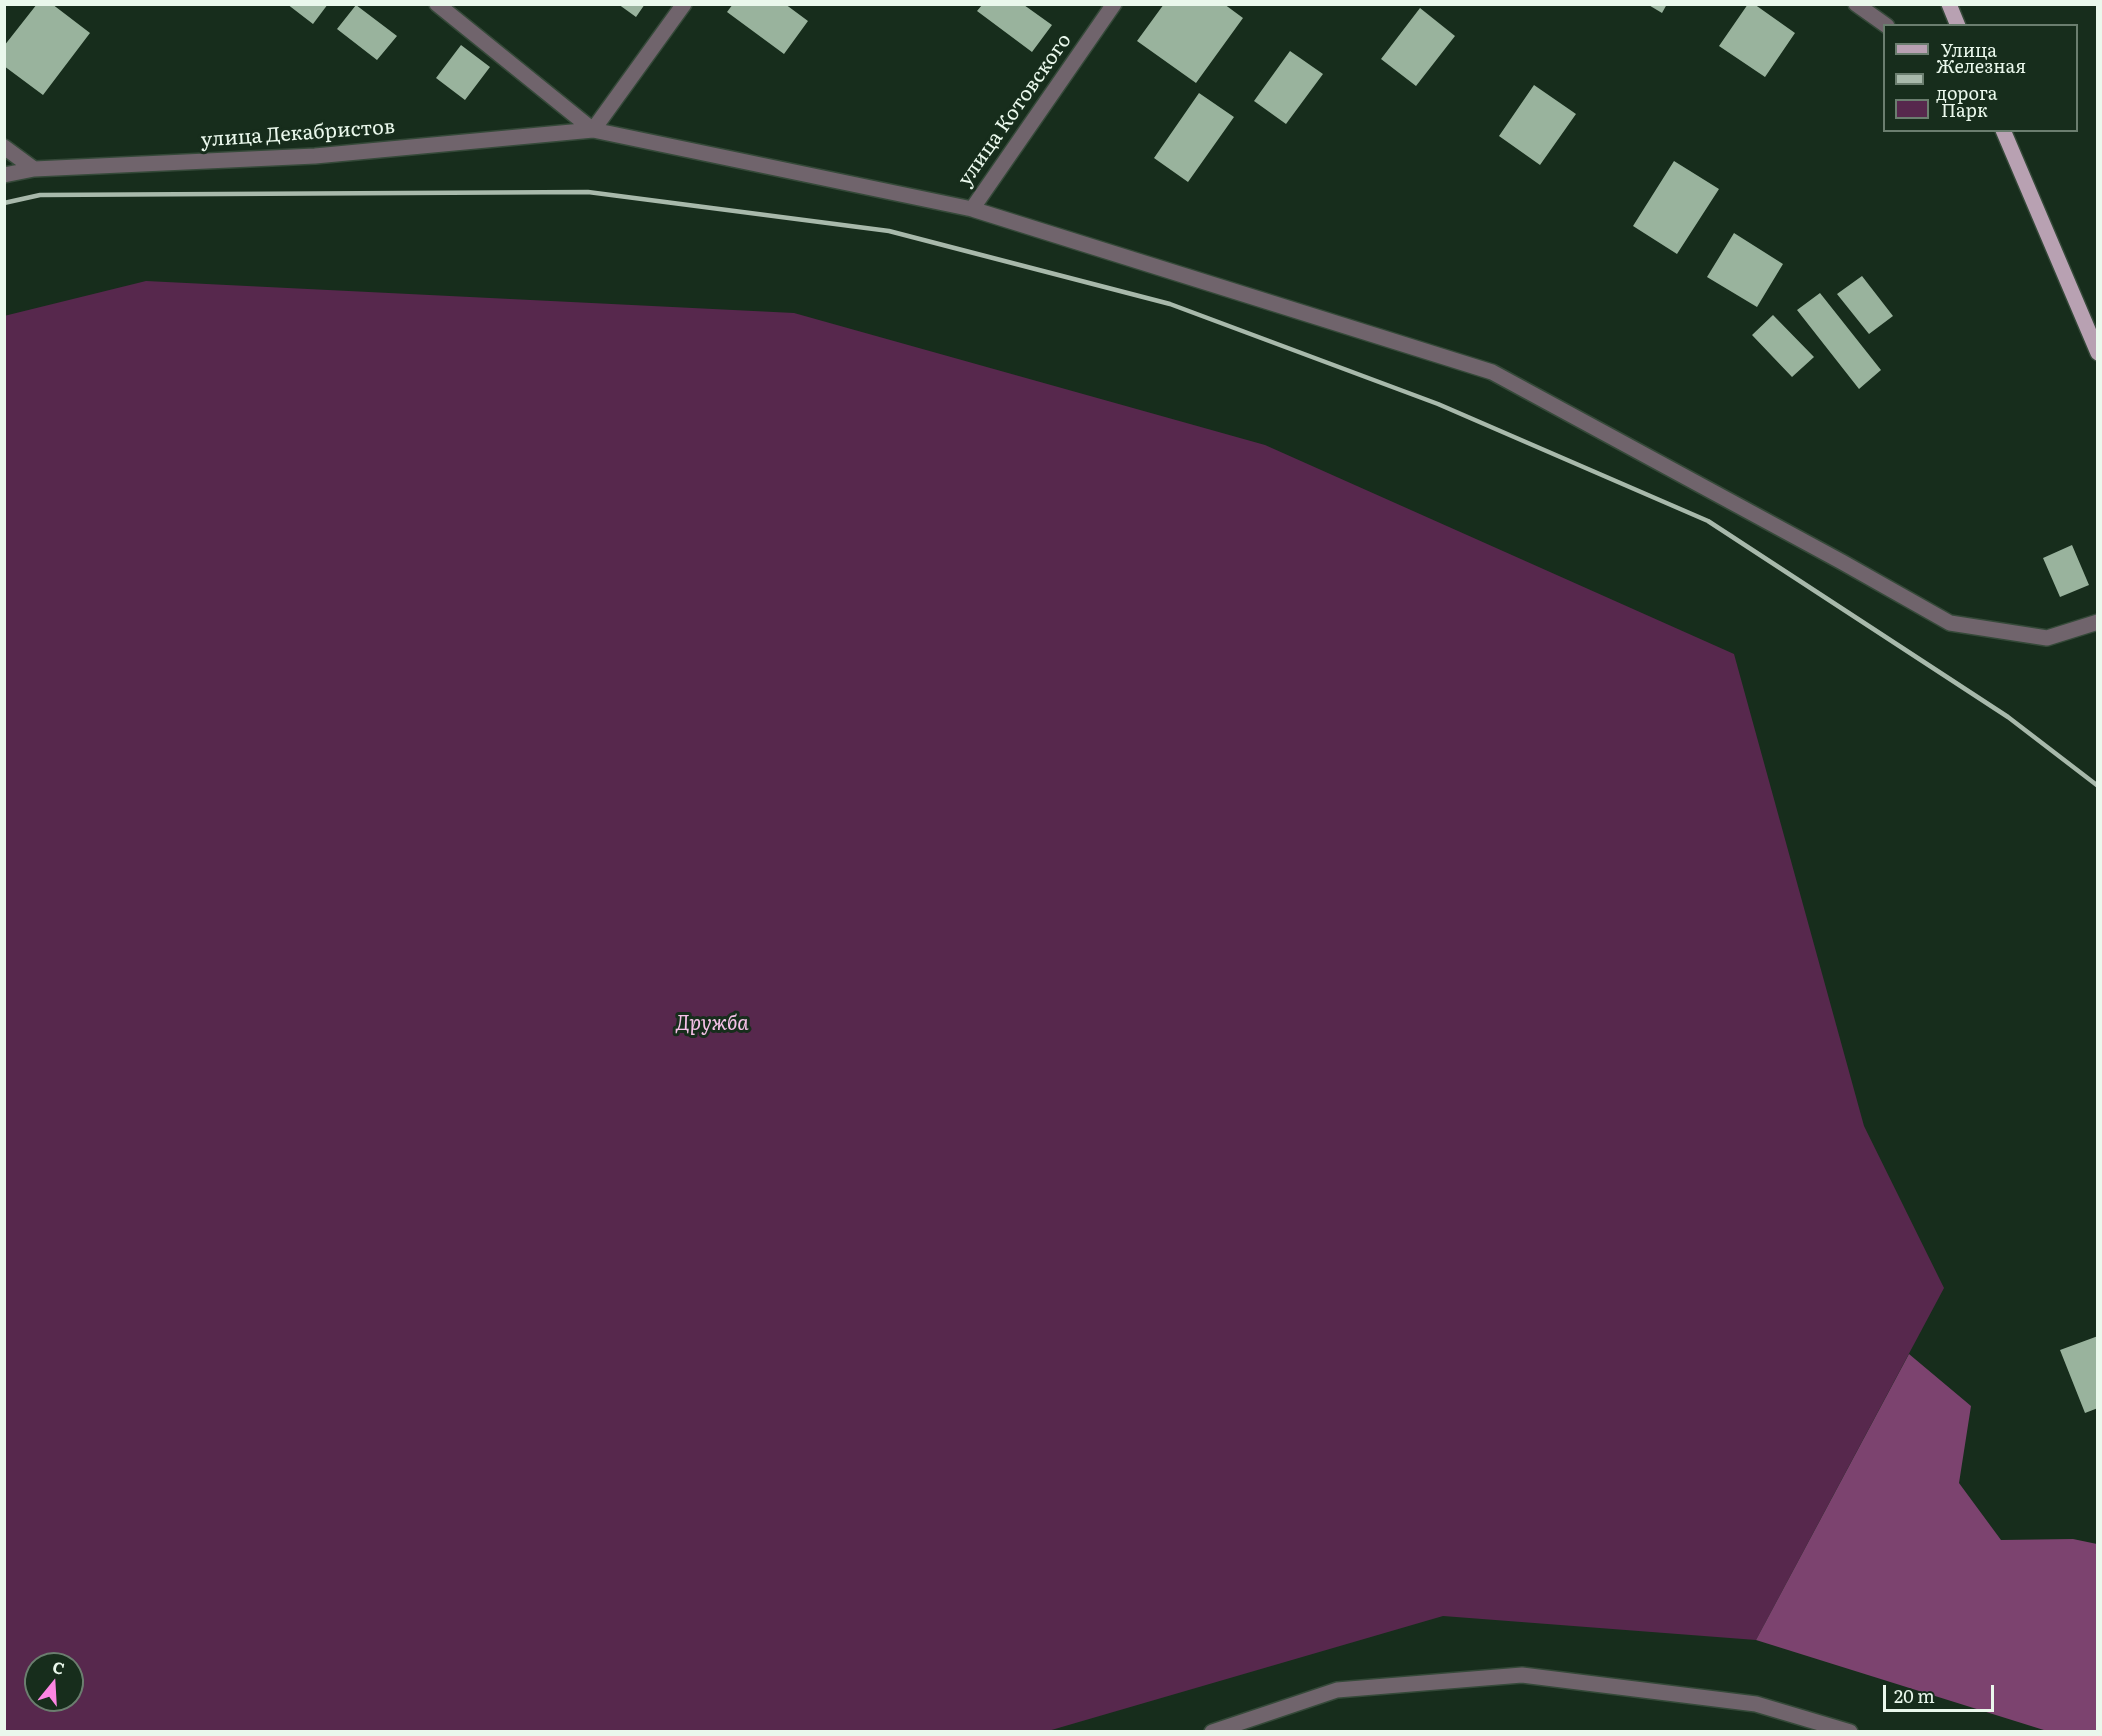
<!DOCTYPE html>
<html>
<head>
<meta charset="utf-8">
<style>
	body { margin:0 }
	#map { position:relative; width:2102px; height:1736px; overflow:hidden; background:#172d1c; font-family:Literata,serif }
	canvas { display:block }
	.frame { position:absolute; inset:0; border:6px solid #eaf8ec; pointer-events:none }
	.legend { position:absolute; left:1883px; top:24px; width:195px; height:108px; box-sizing:border-box; background:#172d1c; border:2px solid #6b7e6f; margin:0; padding:8px 10px; list-style:none; font-size:18px; color:#eaf8ec }
	.legend li { display:flex; align-items:center; gap:12px; height:30px }
	.legend b { width:30px; border:2px solid #6b7e6f }
	.north { position:absolute; left:24px; top:1652px; width:60px; height:60px; box-sizing:border-box; background:#172d1c; border:2px solid #6b7e6f; border-radius:50%; rotate:18deg; font-size:16px; font-weight:700; line-height:24px; text-align:center; color:#eaf8ec }
	.north::after { content:''; display:block; margin:auto; width:21px; height:27px; background:#fd86e3; clip-path:polygon(50% 0,100% 100%,50% 72%,0 100%) }
	.scale { position:absolute; left:1883px; top:1685px; width:111px; height:27px; box-sizing:border-box; border:3px solid #eaf8ec; border-top:0; padding-left:8px; font-size:18px; line-height:21px; white-space:nowrap; color:#eaf8ec; -webkit-text-stroke:4px #172d1c; paint-order:stroke }
</style>
</head>
<body>
<div id="map">
<canvas width="2102" height="1736"></canvas>
<div class="frame"></div>
<ul class="legend">
<li><b style="height:8px;background:#b8a1b2"></b>Улица</li>
<li><b style="height:8px;background:#a8b9ab"></b>Железная дорога</li>
<li><b style="height:16px;background:#57284d"></b>Парк</li>
</ul>
<div class="north">С</div>
<div class="scale">20 m</div>
</div>
<script>
const ctx = document.querySelector('canvas').getContext('2d');
ctx.lineJoin = 'round';
function fill(path, color) {
  ctx.fillStyle = color;
  ctx.fill(path, 'evenodd');
}
function trace(path, color, width, dash) {
  ctx.strokeStyle = color;
  ctx.lineWidth = width;
  ctx.lineCap = dash ? 'butt' : 'round';
  ctx.setLineDash(dash || []);
  ctx.stroke(path);
}
function write(font, color, halo, rows, align = 'center') {
  ctx.font = font + ' Literata,serif';
  ctx.lineWidth = 6;
  ctx.setLineDash([]);
  ctx.textBaseline = 'middle';
  ctx.strokeStyle = halo;
  ctx.fillStyle = color;
  for (const [text, x, y, turn = 0] of rows) {
    ctx.save();
    ctx.translate(x, y);
    ctx.rotate((+turn || 0) * Math.PI / 180);
    ctx.textAlign = isNaN(turn) ? turn : align;
    if (halo) ctx.strokeText(text, 0, 0);
    ctx.fillText(text, 0, 0);
    ctx.restore();
  }
}
fill(new Path2D(`
	M146,281l648,32 471,132 469,209 130,472 80,162 -188,352 -313,-24 -395,115h-1043l-1,-1415zM36,1664h36v36h-36z`), '#57284d');
fill(new Path2D(`
	M1909,1354l62,52 -12,77 42,57 72,-1 24,5v187h-50l-291,-91z`), '#7c436f');
fill(new Path2D(`
	M37,4h15l38,29 -47,62 -39,-29v-20z
	M287,4h41l-15,20z
	M618,4h27l-9,13z
	M733,4h52l23,17 -24,33 -57,-42z
	M1164,4h60l19,14 -47,65 -59,-42z
	M1647,4h20l-5,9z
	M1748,4h6l41,29 -30,44 -46,-31z
	M356,5l41,31 -20,24 -40,-31z
	M982,5h42l28,20 -20,27 -55,-41z
	M1420,8l35,28 -39,50 -35,-27z
	M461,45l29,22 -25,33 -29,-22z
	M1290,51l33,23 -37,50 -32,-23z
	M1534,85l42,29 -36,51 -41,-29z
	M1199,93l35,24 -46,65 -34,-24z
	M1674,161l45,28 -42,65 -44,-28z
	M1734,233l49,31 -26,43 -50,-30z
	M1862,276l31,40 -24,18 -32,-40z
	M1820,293l61,77 -22,19 -62,-79z
	M1773,315l41,42 -22,20 -40,-42z
	M2072,545l17,40 -29,12 -17,-39z
	M2098,1336v72l-13,5 -25,-63z`), '#99b39d');
const minor = new Path2D(`
	M437,4l156,126
	M1856,4l31,22
	M593,130l91,-126
	M4,147l30,22
	M4,175l30,-6 281,-13 278,-26 379,79 520,163 350,190 108,61 97,15 51,-16
	M972,209l142,-205
	M1212,1732l125,-42 185,-15 234,29 94,28`);
const major = new Path2D(`
	M1949,4l9,22
	M2003,130l95,223`);
trace(minor, '#354939', 18);
trace(major, '#354939', 18);
trace(minor, '#70646c', 15);
trace(major, '#b8a1b2', 15);
trace(new Path2D(`
	M4,203l36,-8 548,-3 301,39 281,73 268,100 270,117 300,196 90,69`), '#a8b9ab', 4.5);
write('20px', '#eaf8ec', '#172d1c', [
	["улица Котовского",1015,110,-55],
	["улица Декабристов",298,134,-4]
]);
write('italic 20px', '#f5c1e7', '#172d1c', [
	["Дружба",712,1024]
]);
</script>
</body>
</html>
